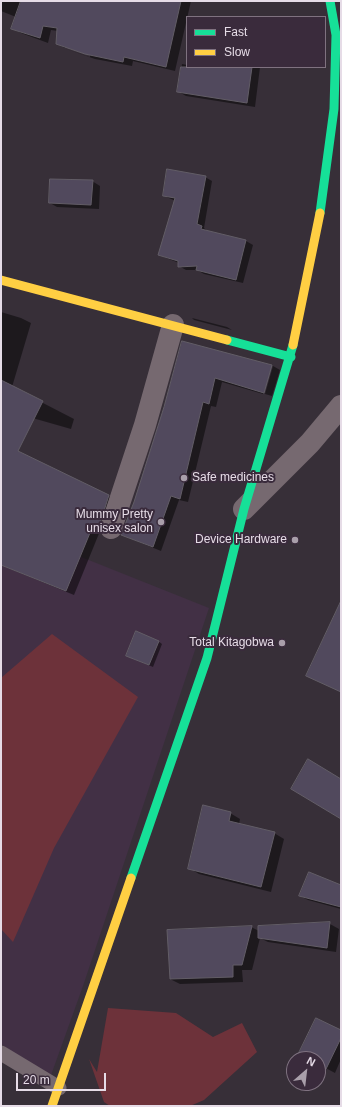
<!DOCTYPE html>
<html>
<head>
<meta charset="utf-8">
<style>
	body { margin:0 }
	#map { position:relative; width:342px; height:1107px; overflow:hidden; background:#372f38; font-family:Helvetica,sans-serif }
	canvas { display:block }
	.frame { position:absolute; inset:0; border:2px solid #e6dce7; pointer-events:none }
	.legend { position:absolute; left:186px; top:16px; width:140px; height:52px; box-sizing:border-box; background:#3a2b3c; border:1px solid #7f7280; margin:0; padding:5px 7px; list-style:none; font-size:12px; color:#e6dce7 }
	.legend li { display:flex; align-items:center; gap:8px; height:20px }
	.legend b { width:20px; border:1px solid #7f7280 }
	.north { position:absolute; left:286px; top:1051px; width:40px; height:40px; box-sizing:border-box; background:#3a2b3c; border:1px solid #7f7280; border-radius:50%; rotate:28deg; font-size:11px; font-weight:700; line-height:16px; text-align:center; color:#e6dce7 }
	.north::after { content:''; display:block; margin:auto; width:14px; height:18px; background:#a99faa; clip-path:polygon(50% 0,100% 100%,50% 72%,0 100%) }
	.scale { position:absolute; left:16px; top:1073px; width:90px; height:18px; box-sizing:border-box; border:2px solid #e6dce7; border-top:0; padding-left:5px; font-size:12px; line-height:14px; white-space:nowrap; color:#e6dce7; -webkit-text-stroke:3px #3a2b3c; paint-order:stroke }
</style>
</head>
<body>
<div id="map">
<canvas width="342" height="1107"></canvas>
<div class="frame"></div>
<ul class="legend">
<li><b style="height:5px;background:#16e098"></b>Fast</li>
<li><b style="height:5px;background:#ffcf43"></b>Slow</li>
</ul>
<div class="north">N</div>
<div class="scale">20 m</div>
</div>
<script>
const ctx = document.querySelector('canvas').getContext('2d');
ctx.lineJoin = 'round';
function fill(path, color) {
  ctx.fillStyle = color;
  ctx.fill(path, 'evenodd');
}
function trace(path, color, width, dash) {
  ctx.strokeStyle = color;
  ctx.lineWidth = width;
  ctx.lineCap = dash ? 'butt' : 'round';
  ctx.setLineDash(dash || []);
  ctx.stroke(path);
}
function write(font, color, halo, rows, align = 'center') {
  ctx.font = font + ' Helvetica,sans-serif';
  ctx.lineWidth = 4;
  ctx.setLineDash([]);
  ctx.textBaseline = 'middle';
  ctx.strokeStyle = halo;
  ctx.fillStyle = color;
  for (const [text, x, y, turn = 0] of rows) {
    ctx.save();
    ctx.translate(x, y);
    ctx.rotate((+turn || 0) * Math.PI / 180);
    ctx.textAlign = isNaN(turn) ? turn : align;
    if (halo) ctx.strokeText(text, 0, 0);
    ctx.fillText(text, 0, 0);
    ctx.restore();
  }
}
fill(new Path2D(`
	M1,525l208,83 -126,378 -33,92 -49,-34z`), '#423045');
fill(new Path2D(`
	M52,634l86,63 -84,151 -41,94 -12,-13v-251z
	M108,1008l68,5 37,24 29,-14 15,29 -53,48 -14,6h-80l-6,-4 -15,-43 8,13z`), '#6d323a');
fill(new Path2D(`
	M1,1h190l-16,70 -42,-10 -1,5 -37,-7 -29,-10 24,8v-2l-25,-9v2l-8,-4 1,-13 -7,-1 -3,13 -27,-10 -9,-5 4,-11 -15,-6z
	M182,64l5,1v2h73l-5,40 -69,-11 -7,-4z
	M205,177l7,4 -8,47 4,4 38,9 7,4 -10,38 -39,-9 -7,-4h-11l-7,-4v-3l-20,-8 17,-54 -12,-5z
	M92,181l8,5 -1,23 -42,-2 -7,-4z
	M1,312l20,6 10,5 -19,64 62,32 -3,10 -70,-20z
	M192,318l35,9 5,3 -38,-10z
	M182,342l91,24h-2l-8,28 -41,-12 -6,25 -5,-1 -23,96 -9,-2 -18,51 -39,-16 13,-32 30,-95z
	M273,366l7,4 -8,26 -7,-2z
	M1,491l107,5 8,4 -14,32 -2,-1 -26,64 -73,-30z
	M158,641l4,3 -9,23 -21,-9z
	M230,813l10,6 -1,5 35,9 10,6 -13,53 -72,-18 -10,-6z
	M341,887v22l-33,-9 -8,-4z
	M330,924l9,5 -3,23 -68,-10 -8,-4 -8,32h-10l1,12 -63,2 -10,-5 81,-52 8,4v-4z
	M341,1031v28l-6,14 -17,-9v-5h-11z`), '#0007');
const building = new Path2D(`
	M21,1h160l-15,66 -42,-10 -1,5 -38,-8 -29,-10 1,-16 -14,-2 -3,12 -29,-9z
	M181,67h71l-5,36 -70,-11z
	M167,169l39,7 -9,48 5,2 -1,3 45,11 -10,40 -40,-10 1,-4 -19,1v-6l-20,-6 17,-57 -12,-2z
	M50,179l43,1 -2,25 -42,-2z
	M182,341l90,24 -8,28 -49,-15 -6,26 -6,-2 -23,97 -9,-3 -18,51 -32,-12 13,-33 30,-95z
	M1,380l42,21 -25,50 91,44 -10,32 -4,-1 -1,3 -2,-1 -26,63 -65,-26z
	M341,601v91l-35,-16z
	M136,631l23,10 -10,24 -23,-9z
	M308,759l33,20v40l-50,-30z
	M203,805l28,7 -2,9 46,11 -14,55 -73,-18z
	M309,872l32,13v22l-42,-11z
	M330,922l-3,26 -69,-10v-12z
	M252,926l-10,39h-9v12l-63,2 -3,-49z
	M316,1018l25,12v8l-15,31 -8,-4v-6h-12l-8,-4z`);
fill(building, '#51495d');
trace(building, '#625d66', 1);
trace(new Path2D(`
	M1,1053l58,35`), '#766970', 15);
trace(new Path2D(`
	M244,509l66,-66 31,-37
	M111,528l34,-103 28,-100`), '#766970', 22);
trace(new Path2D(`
	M320,213l14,-104 2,-74 -6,-34
	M227,340l64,17
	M131,878l76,-220 37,-149 49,-164`), '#16e098', 9);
trace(new Path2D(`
	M1,280l226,60
	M293,345l27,-132
	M52,1106l79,-228`), '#ffcf43', 9);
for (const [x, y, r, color] of [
	[184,478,4,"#a99faa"],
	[161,522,4,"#a99faa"],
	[295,540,4,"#a99faa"],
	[282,643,4,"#a99faa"]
]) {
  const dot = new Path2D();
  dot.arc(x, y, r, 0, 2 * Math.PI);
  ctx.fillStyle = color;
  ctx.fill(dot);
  trace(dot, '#3a2b3c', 1.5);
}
write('12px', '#e6dce7', '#3a2b3c', [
	["Safe medicines",192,478,"left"],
	["Mummy Pretty",153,515],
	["unisex salon",153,529],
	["Device Hardware",287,540],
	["Total Kitagobwa",274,643]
], 'right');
</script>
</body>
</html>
